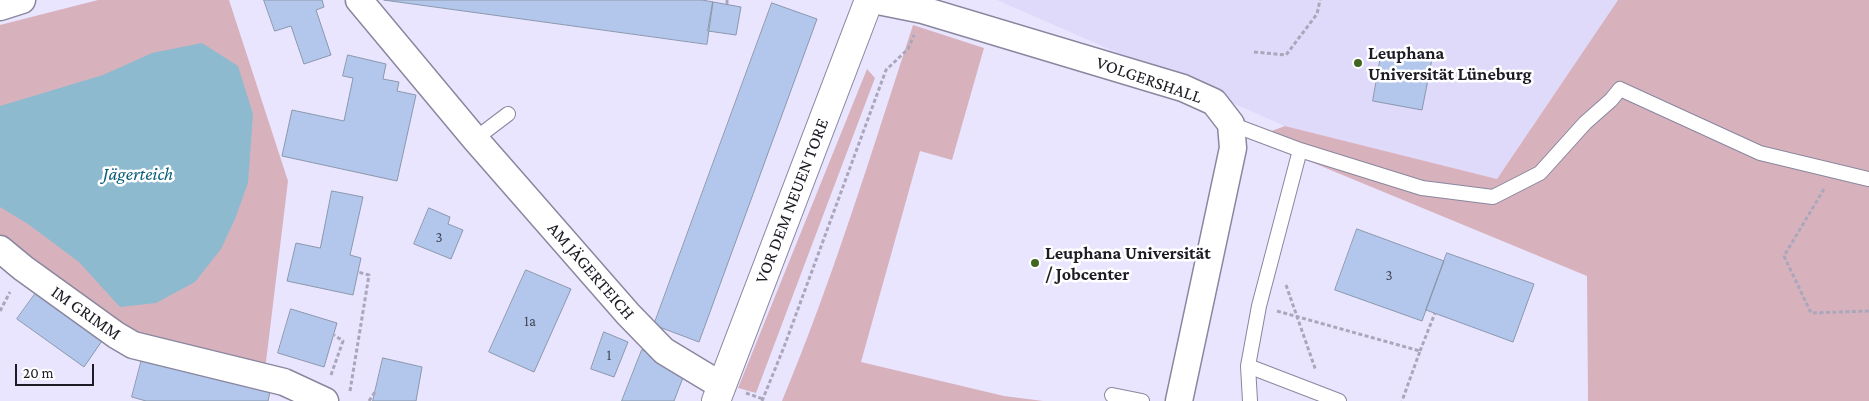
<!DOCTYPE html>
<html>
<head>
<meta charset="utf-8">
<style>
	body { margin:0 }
	#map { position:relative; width:1869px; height:401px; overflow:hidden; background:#e9e5ff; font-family:"Crimson Pro",serif }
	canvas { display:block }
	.scale { position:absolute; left:15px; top:364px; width:79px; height:22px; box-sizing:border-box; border:2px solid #1d1b24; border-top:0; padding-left:6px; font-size:15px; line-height:18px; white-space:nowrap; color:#1d1b24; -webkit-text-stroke:4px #fff; paint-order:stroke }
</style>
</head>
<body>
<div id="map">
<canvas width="1869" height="401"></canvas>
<div class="scale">20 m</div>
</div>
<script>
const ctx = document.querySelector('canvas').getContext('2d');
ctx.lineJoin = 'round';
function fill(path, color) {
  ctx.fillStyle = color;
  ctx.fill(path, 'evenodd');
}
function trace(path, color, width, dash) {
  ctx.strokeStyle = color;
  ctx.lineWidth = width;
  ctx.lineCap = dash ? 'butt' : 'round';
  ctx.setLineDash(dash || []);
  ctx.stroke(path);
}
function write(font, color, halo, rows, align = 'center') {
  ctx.font = font + ' "Crimson Pro",serif';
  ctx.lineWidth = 5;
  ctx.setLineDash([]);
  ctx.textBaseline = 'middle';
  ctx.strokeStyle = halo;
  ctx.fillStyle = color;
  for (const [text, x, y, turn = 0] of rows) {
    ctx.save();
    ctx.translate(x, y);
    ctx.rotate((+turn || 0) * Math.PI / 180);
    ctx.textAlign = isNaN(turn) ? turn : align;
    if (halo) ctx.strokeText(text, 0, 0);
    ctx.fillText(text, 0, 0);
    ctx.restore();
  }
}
fill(new Path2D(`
	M997,0h621l-121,179 -212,-53z`), '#dfd9fa');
fill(new Path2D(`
	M98,0h131l59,181 -23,189 -131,-30 -134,-102v-213z
	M1618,0h251v401h-281l-1,-125 -334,-138 32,-12 212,53z
	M913,25l71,23 -32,112 -32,-9 -59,211 143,34 39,5h-261c51,-122 90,-250 131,-376z
	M867,69l8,9 -119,315 -18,-5z`), '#d7b2bd');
fill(new Path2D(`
	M202,43l36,23 15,48 -5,69 -13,36 -14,30 -26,33 -39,21 -36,4 -41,-45 -51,-38 -28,-17v-101l103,-31 49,-22z`), '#8ebacf');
const building = new Path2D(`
	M264,0h58l2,7 -8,3 15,45 -27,9 -13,-38 -16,5z
	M384,0h318l11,2 -6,42z
	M713,2l28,5 -5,28 -28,-4z
	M772,3l45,16 -118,323 -45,-17z
	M1382,50l50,9 -10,51 -49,-9z
	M348,55l38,9 -3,15 16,3 -2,9 19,4 -19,86 -115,-25 10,-46 52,11 9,-43 -10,-2z
	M332,191l31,6 -13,58 11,3 -8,37 -66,-14 9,-38 24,5z
	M429,208l21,9 -2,7 15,6 -12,29 -37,-15z
	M1357,229l87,32 -22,60 -87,-31z
	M1447,253l87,31 -21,58 -87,-32z
	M526,270l45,19 -37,83 -45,-20z
	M38,290l66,48 -20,29 -67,-48z
	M291,309l46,14 -13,44 -46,-14z
	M604,332l24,10 -14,35 -23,-8z
	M642,350l45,17 -13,34h-52z
	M143,355l128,32 -3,14h-122l-14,-4z
	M383,358l39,9 -6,34h-43z`);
fill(building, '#b2c7eb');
trace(building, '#8b97ad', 1);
const lane = new Path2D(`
	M1231,124l69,26 -41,156 -11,60 2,35
	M475,139l33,-25
	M1300,150l122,38 71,9 47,-24 45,-50 26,-23 9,-11 140,64 108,26
	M1248,366l91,35
	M1112,395l30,6`);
const street = new Path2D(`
	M359,0l116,139 153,175 36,37 58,35
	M873,0l50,10 260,78 31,14 17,22 2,24 -54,253
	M0,7l22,-7
	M0,249l23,19 93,67 17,10 151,37 41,19`);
const secondary = new Path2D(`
	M716,401l153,-401`);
trace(lane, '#8a869e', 16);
trace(street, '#8a869e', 29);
trace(secondary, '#8a869e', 30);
trace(new Path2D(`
	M727,4v-4
	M1254,52l32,3 31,-41 3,-14
	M1824,189l-40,67 27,57 58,-2
	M1286,285l30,86
	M0,311l10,-19
	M1277,311l143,40 -18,50
	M1420,351l15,-38
	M331,375l12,-34 -9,-6
	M350,391l19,-116 -11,-3
	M746,393l17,6
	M369,401l6,-9
	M762,401l22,-54 102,-277 22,-21 6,-14`), '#aaa7bb', 3, [4, 2.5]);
trace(lane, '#fff', 14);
trace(street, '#fff', 26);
trace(secondary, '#fff', 28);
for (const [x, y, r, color] of [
	[1358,63,5,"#41651e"],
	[1035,263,5,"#41651e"]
]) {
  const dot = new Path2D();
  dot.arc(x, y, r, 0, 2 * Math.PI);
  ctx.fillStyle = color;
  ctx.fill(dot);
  trace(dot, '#fff', 2);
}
write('15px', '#424656', null, [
	["3",439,237],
	["3",1389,275],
	["1a",530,321],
	["1",609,355]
]);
write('bold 18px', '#1d1b24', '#fff', [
	["Leuphana",1368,53],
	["Universität Lüneburg",1368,74],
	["Leuphana Universität",1045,253],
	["/ Jobcenter",1045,274]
], 'left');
write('18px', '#1d1b24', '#fff', [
	["VOLGERSHALL",1149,80,19],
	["VOR DEM NEUEN TORE",792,201,-69],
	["AM JÄGERTEICH",591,271,49],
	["IM GRIMM",86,313,35]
]);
write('italic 19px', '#095e7b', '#fff', [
	["Jägerteich",138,174]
]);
</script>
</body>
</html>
